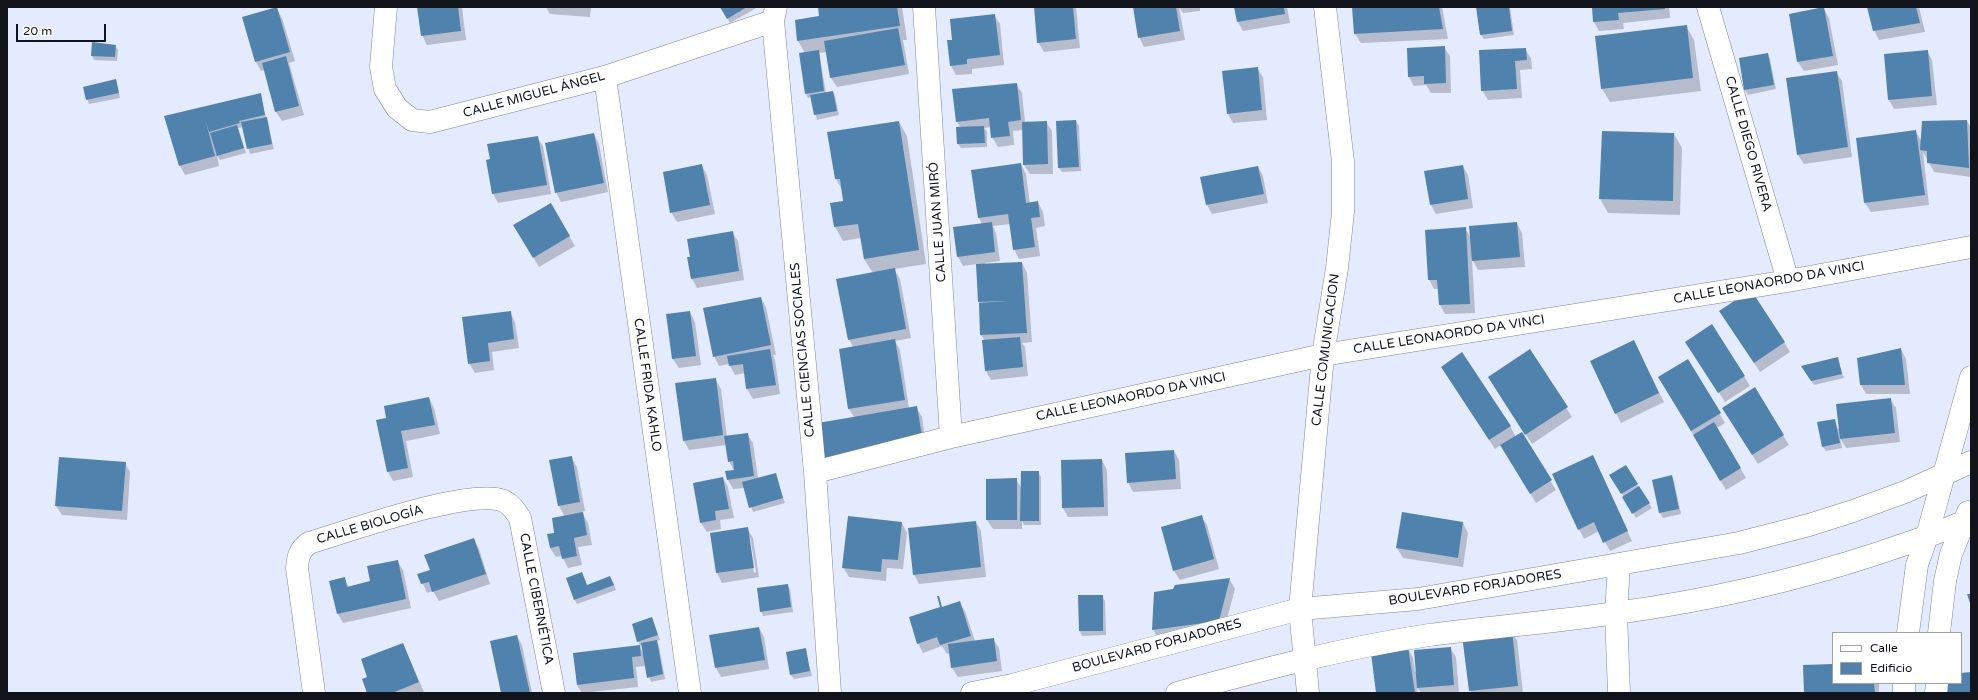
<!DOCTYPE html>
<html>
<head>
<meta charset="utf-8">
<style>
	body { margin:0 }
	#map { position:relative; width:1978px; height:700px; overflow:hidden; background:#e4ebff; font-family:"Varela Round",sans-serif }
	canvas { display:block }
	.frame { position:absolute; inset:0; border:8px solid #12141c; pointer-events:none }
	.legend { position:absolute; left:1832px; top:632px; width:130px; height:52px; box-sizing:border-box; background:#fff; border:1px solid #a0a1a4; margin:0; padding:5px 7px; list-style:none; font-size:12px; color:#12141c }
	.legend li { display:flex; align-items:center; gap:8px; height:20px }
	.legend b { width:20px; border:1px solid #a0a1a4 }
	.scale { position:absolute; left:16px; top:24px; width:90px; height:18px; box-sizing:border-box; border:2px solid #12141c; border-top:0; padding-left:5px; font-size:12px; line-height:14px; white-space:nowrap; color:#12141c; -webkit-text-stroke:3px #fff; paint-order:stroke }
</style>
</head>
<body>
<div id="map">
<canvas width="1978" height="700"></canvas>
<div class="frame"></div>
<ul class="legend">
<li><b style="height:5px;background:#fff"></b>Calle</li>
<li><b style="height:11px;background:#4f82ac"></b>Edificio</li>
</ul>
<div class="scale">20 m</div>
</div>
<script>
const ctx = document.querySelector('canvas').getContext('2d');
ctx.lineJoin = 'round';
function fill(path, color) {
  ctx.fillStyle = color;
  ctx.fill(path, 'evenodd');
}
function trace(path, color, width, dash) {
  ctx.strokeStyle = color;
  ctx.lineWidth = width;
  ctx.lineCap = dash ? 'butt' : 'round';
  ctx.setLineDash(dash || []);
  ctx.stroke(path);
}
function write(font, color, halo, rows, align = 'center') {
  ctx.font = font + ' "Varela Round",sans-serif';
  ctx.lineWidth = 3;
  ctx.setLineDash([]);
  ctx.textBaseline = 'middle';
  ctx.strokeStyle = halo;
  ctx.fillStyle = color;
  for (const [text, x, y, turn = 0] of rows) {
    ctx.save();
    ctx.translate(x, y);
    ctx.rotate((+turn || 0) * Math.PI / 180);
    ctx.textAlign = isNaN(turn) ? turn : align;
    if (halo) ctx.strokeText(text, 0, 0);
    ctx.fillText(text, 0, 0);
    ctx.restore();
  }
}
fill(new Path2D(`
	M418,7h44l4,33 -39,5 -5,-10z
	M546,7h45l-1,10 -40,-3z
	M721,7h37l-28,16z
	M819,7h83l5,33h-4l6,34 -72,13 -6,-9 -4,-26 -8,1 7,40 7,-1 2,4 4,19 -22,5 -6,-23 -3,1 -2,-5 -1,-40 -7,-12 -2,-20 25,-4z
	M1035,7h41l4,41 -36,4 -6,-10z
	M1134,7h66v4l-17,2 -4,-6 6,33 -41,7 -5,-10z
	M1235,7h52l3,16 -47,8 -5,-9z
	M1353,7h89l6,32 -87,4 -6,-9z
	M1477,7h33l4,28 -30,4 -3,-4z
	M1593,7h76l1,11 -47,5 1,6 -25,2 -5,-9z
	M1868,7h51l6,25 -46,8 -5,-10z
	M276,8l6,10 13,43 -6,2 15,52 -22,6 -6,-9 -11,-42 -4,1 -5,-9z
	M1824,9l5,9 9,47 -34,6 -6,-9 -8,-47z
	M994,15l6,9 4,41 -32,4v5l-16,1 -5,-9 -3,-25h5z
	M1686,26l8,14 7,51 -91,11 -8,-13z
	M115,46l3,4 -1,11 -23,-1 -2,-4z
	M1444,47l6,9 1,37h-20l-5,-8 -12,1 -5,-9z
	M1525,49l6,9 1,11 -12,1 2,28 -34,2 -6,-10z
	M1927,51l5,9 5,45 -43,4 -5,-9z
	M1768,54l2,5 6,30 -28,6 -3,-5 -5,-31z
	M1257,68l6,9 4,43 -34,3 -5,-9z
	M1836,72l6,9 10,76 -48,7 -6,-9z
	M116,80l4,18 -31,6 -5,-17z
	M1016,84l6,9 3,29h21l6,9 1,43h-23l-6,-9 -1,-35 -10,1 1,14 -16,2 -6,-10 -1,-10 -7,1 3,4v15l-26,1 -3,-4 2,-17 -3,-6z
	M260,94l14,55 -24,5 -7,-27 -5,1 8,25 -26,7 -3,-5 2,11 -34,9 -5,-9 -14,-50z
	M1076,121l3,5 2,45 -19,1 -3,-4z
	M1967,121l4,7v49l-37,-5 -11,-20 6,53 -58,7 -6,-9 51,-71 6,10z
	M899,122l8,14 19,128 -32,5 6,10 11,59 -16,3 5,9 9,58 7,-1 6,10 5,35 -73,-35 -5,-8 4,-62 -4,-8 24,-66 -9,-14 -3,-21 -18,3 -8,-14 -3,-23 13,-2 -2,-10 -7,-13 -8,-46z
	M594,134l5,10 9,48 -47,10 -5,-10z
	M1674,134l8,14 -2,67 -72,-2 -8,-14z
	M537,137l6,9 8,48 -53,9 -5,-9z
	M1021,164l5,10 4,30 8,-2 5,10 2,14 -9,2 4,28 -21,3 -5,-10 -4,-25 -17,2 3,7 4,28 -15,2v1l37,-1 5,10 5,69 -10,1 3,4 3,29 -37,4 -5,-9 -1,-30 -4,-6 -4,-71 -14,2 -5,-9 24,-33 -3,-6 -7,-47z
	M702,166l5,9 8,39 -38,8 -6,-10z
	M1463,166l5,9 5,33 -37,6 -5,-9 -6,-34z
	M1258,167l5,9 5,27 -56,11 -5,-9z
	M550,204l25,42 -36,21 -25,-42z
	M1517,223l5,10 3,34 -47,3 -6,-11 3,54 -30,1 -5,-9 -1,-16h-5l-5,-10 36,-51 6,10z
	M732,232l6,9 6,39 -47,8 -5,-9 -1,-22z
	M761,298l5,9 10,48h-3l2,5 5,34 -27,5 -6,-10 -2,-16 -10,2 -6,-11 -10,2 -5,-10z
	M510,312l5,10 4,26 -27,4 2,18 -19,3 -6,-10z
	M690,312l5,10 6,43 -22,3 -6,-9z
	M1726,321l58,21 6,10 -30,20z
	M1634,342l30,60 -43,21 -5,-10z
	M1901,349l5,10 4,35h-44l-5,-9z
	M1529,350l43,67 -40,27 -38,-58z
	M1692,351l52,25 6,10 -25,16z
	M1837,358l7,20 -30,7 -9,-14z
	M1687,360l38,63 -8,5 29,50 -20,12 -67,-113z
	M1448,376l62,50 6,11 5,-4 35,57 -20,13 -35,-58 -6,4z
	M715,379l6,10 6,48 20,-3 6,9 5,35 17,-4 10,29 -32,9 -8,-24 -12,1 -5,-9 6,-9 -5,-10 -3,-16 -37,5 -5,-9z
	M1754,389l35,56 -31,19 -29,-46z
	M429,398l5,10 6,26 -34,7 7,36 -20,4 -5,-9 -1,-54z
	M1890,399l6,9 4,34 -54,6 -6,-10 2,10 -16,3 -3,-4 11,-27 4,9h2z
	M1174,451l5,9 2,29 -48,3 -5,-10z
	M1593,456l39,85 -22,10 -11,-20 -15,8 -5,-10z
	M571,457l6,10 8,44 -3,1 6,11 4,22 -14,2 4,18 -14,3 -6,-12 -6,1 -6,-9 6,-15 9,-16 -6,-11 -8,-45z
	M1102,460l5,10 1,46 -40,1 -5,-9z
	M125,463l5,9 -3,48 -65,-5 -6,-9z
	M1625,466l27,42 -16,10 -25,-43z
	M1038,472l3,5v48h-17l-2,-4v8h-29l-6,-9v-40l29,-1 6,10z
	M1672,476l2,5 7,33 -18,4 -3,-5 -7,-33z
	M723,478l5,9 6,31 -14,2 1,9 -14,3 -6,-9z
	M1403,514l60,9 5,10 -5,34 -60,-9 -6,-10z
	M1201,516l6,9 12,44 -39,11 -6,-9z
	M976,522l5,9 5,46 -67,7 -5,-10z
	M902,523l5,10 -4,36 -16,-1 -1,13 -37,-4 -6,-10z
	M747,528l6,10 6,39 -37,6 -5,-10 -6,-39zM748,537h2l6,35 -2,1z
	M474,539l5,10 11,35 -51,17 -6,-10 -6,2 -8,-18 12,-4z
	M397,561l6,9 8,38 -68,15 -5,-9 6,-36 5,9 22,-5z
	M582,573l5,13 26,-4 3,8 -39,14 -2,-4z
	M1230,580l5,9 -11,41 -65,9 -6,-9 23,-44z
	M787,585l3,4 3,23 -30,4 -2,-5z
	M1102,596l3,5 1,34 -24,1 -2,-5z
	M959,602l6,9 10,30 18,-2 6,9 3,23 -44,6 -6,-9 -2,-15 -3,1 -5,-8 -19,7 -5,-10z
	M652,619l8,21 -4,1 3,5 6,33 -14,3 -5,-16 -10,1 2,20 -56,6 -5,-8 -3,-31 66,-8 -2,-5zM642,645l1,8 -4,-7z
	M759,628l5,9 5,32 -48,8 -5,-9z
	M1511,631l6,9 6,53h-52l-8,-57z
	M517,636l5,9 10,48h-30z
	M403,644l21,48 -56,1 1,-15z
	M1408,648l5,10 2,14 35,-24 6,9 3,36h-38l-4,-6 1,6h-41z
	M805,649l7,27 -18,3 -3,-4z
	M1833,665v18h46v10h-74z`), '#0003');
fill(new Path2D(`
	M277,7l13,45 -35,10 -13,-45z
	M417,7h41l3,24 -40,5z
	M720,7h27l-20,12z
	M818,7h79l3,19 -103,15 -2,-21 24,-4z
	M1034,7h39l3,32 -39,4z
	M1133,7h43l4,24 -42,7z
	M1234,7h50l1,7 -48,8z
	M1352,7h87l4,22 -89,5z
	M1476,7h33l3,24 -32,4z
	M1592,7h73v2l-47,4 1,7 -26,2z
	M1824,7l9,49 -36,6 -8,-48z
	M1867,7h49l4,16 -47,8z
	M995,14l5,41 -33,4v5l-17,2 -3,-26h5l-2,-21z
	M1687,25l6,53 -92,11 -6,-53z
	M898,28l7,37 -75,13 -6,-37z
	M92,42l24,3 -1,12 -24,-1z
	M1445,46l1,37 -22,1v-8l-16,1 -1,-29z
	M1526,48l1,12 -12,1 2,28 -36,2 -2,-41z
	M819,50l5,41 -19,3 -6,-41z
	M1928,50l4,46 -44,4 -4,-46z
	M1768,53l6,32 -30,5 -5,-32z
	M286,56l13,50 -24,6 -13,-49z
	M1258,67l4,43 -35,4 -5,-43z
	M1837,71l11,76 -51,8 -11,-77z
	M116,79l3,14 -33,7 -3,-13z
	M1017,83l4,37 -13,2 2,14 -19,2 -2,-20 -33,4 -4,-33z
	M833,91l4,20 -23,4 -4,-20z
	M261,93l4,22 -26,6 1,2 -31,9 -4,-13 10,37 -36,10 -15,-50z
	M267,117l5,27 -25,5 -6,-27z
	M1076,120l3,47 -21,1 -2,-47z
	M1967,120l2,48 -42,-5v-12l-7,-1 2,-29z
	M899,121l20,129 -55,9 -6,-35 -24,3 -4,-24 13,-2 -3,-22h-5l-8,-47z
	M1047,121l1,43 -25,1 -1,-43z
	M237,125l7,23 -27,8 -7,-23z
	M984,126l1,17 -28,1 -1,-17z
	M1916,130l9,65 -61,8 -8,-65z
	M1602,131l72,2 -1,68 -74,-2z
	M594,133l10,50 -49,10 -10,-50z
	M538,136l9,49 -55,9 -6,-34 4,-1 -3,-15z
	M1021,163l5,40 12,-2 2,16 -9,1 4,29 -22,3 -5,-36 -30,4 -7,-48z
	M702,164l8,41 -40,8 -7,-41z
	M1463,165l5,34 -38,6 -6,-34z
	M1258,166l6,28 -58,11 -6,-28z
	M551,203l19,33 -37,22 -20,-33z
	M992,222l3,30 -38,5 -4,-30z
	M1517,222l3,35 -48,4 -3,-35z
	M1466,227l4,77 -31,1 -2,-25h-9l-3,-50z
	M733,231l6,40 -48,8 -4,-22h3l-3,-18z
	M1022,262l5,71 -47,2 -1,-32 28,-2 -29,1 -2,-38z
	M895,268l11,61 -58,11 -12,-61z
	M1751,290l34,52 -31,21 -35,-52z
	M761,297l10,48 -58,12 -10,-49z
	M511,311l3,28 -26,4 2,18 -22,3 -6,-47z
	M690,311l6,45 -24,3 -6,-45z
	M1712,324l33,52 -27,17 -33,-51z
	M1020,337l3,30 -38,4 -3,-31z
	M895,339l10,61 -57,9 -9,-60z
	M1634,340l25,53 -44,21 -25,-53z
	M1901,348l4,37h-45l-3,-27z
	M770,349l6,36 -30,4 -3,-25 -14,2 -2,-10z
	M1530,349l38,58 -43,28 -37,-58z
	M1462,352l49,74 -22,14 -48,-73z
	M1838,357l4,17 -31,7 -10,-15z
	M1688,359l33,54 -30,18 -33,-54z
	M716,378l7,57 -40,6 -8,-58z
	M1755,387l29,48 -32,20 -30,-47z
	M429,397l6,28 -34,6 7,37 -21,4 -11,-52 10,-2 -2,-12z
	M1891,398l4,35 -55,6 -4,-35z
	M917,406l6,36 -99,17 -6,-36z
	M1835,419l5,24 -18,4 -5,-25z
	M1714,422l27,46 -21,13 -27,-46z
	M1522,432l30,48 -22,14 -30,-49z
	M748,433l6,43 -27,4 -2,-9 9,-1 -1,-9 -5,1 -4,-26z
	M1174,450l2,29 -49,4 -2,-30z
	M1593,455l35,76 -25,12 -9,-21 -16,8 -26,-56z
	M572,456l8,46 -22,4 -9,-46z
	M59,457l67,5 -4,49 -67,-5z
	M1102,459l2,48 -42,1 -1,-48z
	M1626,465l12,19 -17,10 -12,-19z
	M1021,471h18v50h-19z
	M776,473l7,25 -34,10 -7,-26z
	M1672,475l7,34 -20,4 -7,-33z
	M723,477l6,32 -14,2 1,9 -16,3 -7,-40z
	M1017,478v42h-31v-41z
	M1639,486l11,17 -18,11 -10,-17z
	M583,512l4,23 -13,3 3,18 -15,3 -3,-13 -9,2 -3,-14 7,-1 -2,-15z
	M1402,512l61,10 -5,36 -62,-10z
	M1202,515l12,44 -41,12 -12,-44z
	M848,516l54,6 -4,38 -16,-1 -1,13 -39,-4z
	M976,521l5,46 -68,8 -5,-47z
	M748,527l6,41 -38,5 -6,-40z
	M474,538l12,36 -54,18 -3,-10 -8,2 -4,-10 13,-4 -6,-15z
	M398,560l8,39 -69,15 -8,-33 16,-4 2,10 23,-6 -3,-15z
	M582,572l5,13 23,-9 4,9 -40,15 -8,-22z
	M1230,578l-11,43 -67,9 2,-38 19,-3 2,-4z
	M788,584l3,23 -31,5 -3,-24z
	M1967,594h4v12z
	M1078,595h25v36h-24z
	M937,596h2l3,11 18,-6 11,35 -31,9 -3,-8 -20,7 -8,-27 31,-10z
	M652,617l6,18 -21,7 -5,-18z
	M759,627l6,33 -50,8 -6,-33z
	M1512,630l6,56 -49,5 -7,-56z
	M517,635l13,58h-29l-11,-52z
	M994,638l3,23 -46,7 -3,-24z
	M657,640l6,34 -16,4 -6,-35z
	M403,643l16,39 -27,11h-25l-5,-14 5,-2 -6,-18z
	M640,645l1,11 -9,1 2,21 -57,7 -4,-32z
	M1408,647l7,46h-39l-5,-40z
	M1451,647l3,38 -37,3 -3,-38z
	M806,648l4,23 -20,4 -4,-23z
	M1833,664v19h41l1,10h-71l-1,-28z
	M1971,672v21h-24l-1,-10h15v-10z`), '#4f82ac');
const minor = new Path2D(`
	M386,7l-5,60 4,22 12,19 15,12 18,2 175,-45 168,-56
	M776,7l-3,14 42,451 15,221
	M924,7l27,430
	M1708,7l80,274
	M605,77l85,616
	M815,472l136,-35 372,-82 465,-74 183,-34
	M1908,633l9,-68 10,-29 44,-159
	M1939,633l6,-52 6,-27 17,-42
	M314,693l-17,-125c1,-11 2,-18 12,-25 37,-11 162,-56 195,-42 8,4 11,10 16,17l34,175
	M972,693l40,-8 288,-76 118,-10 321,-56 70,-18 44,-14 52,-19 66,-30
	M1177,693c83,-23 166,-45 252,-58 62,-8 125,-13 187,-22 89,-12 178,-32 263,-60 31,-11 63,-20 92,-35
	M1308,693l-8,-84 23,-254 14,-87 6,-56v-50l-18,-155
	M1619,693l-3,-80 3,-48
	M1904,693v-10
	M1936,693l1,-10`);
trace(minor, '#7f869c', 23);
trace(minor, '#fff', 22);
write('13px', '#12141c', '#fff', [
	["CALLE MIGUEL ÁNGEL",534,95,-15],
	["CALLE DIEGO RIVERA",1748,144,74],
	["CALLE JUAN MIRÓ",938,222,-94],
	["CALLE LEONAORDO DA VINCI",1769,283,-10],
	["CALLE LEONAORDO DA VINCI",1449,335,-9],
	["CALLE CIENCIAS SOCIALES",803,350,-95],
	["CALLE COMUNICACION",1326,350,-83],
	["CALLE FRIDA KAHLO",647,385,82],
	["CALLE LEONAORDO DA VINCI",1131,397,-12],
	["CALLE BIOLOGÍA",370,525,-16],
	["BOULEVARD FORJADORES",1475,588,-9],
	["CALLE CIBERNÉTICA",536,599,79],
	["BOULEVARD FORJADORES",1157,646,-15]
]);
</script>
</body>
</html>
